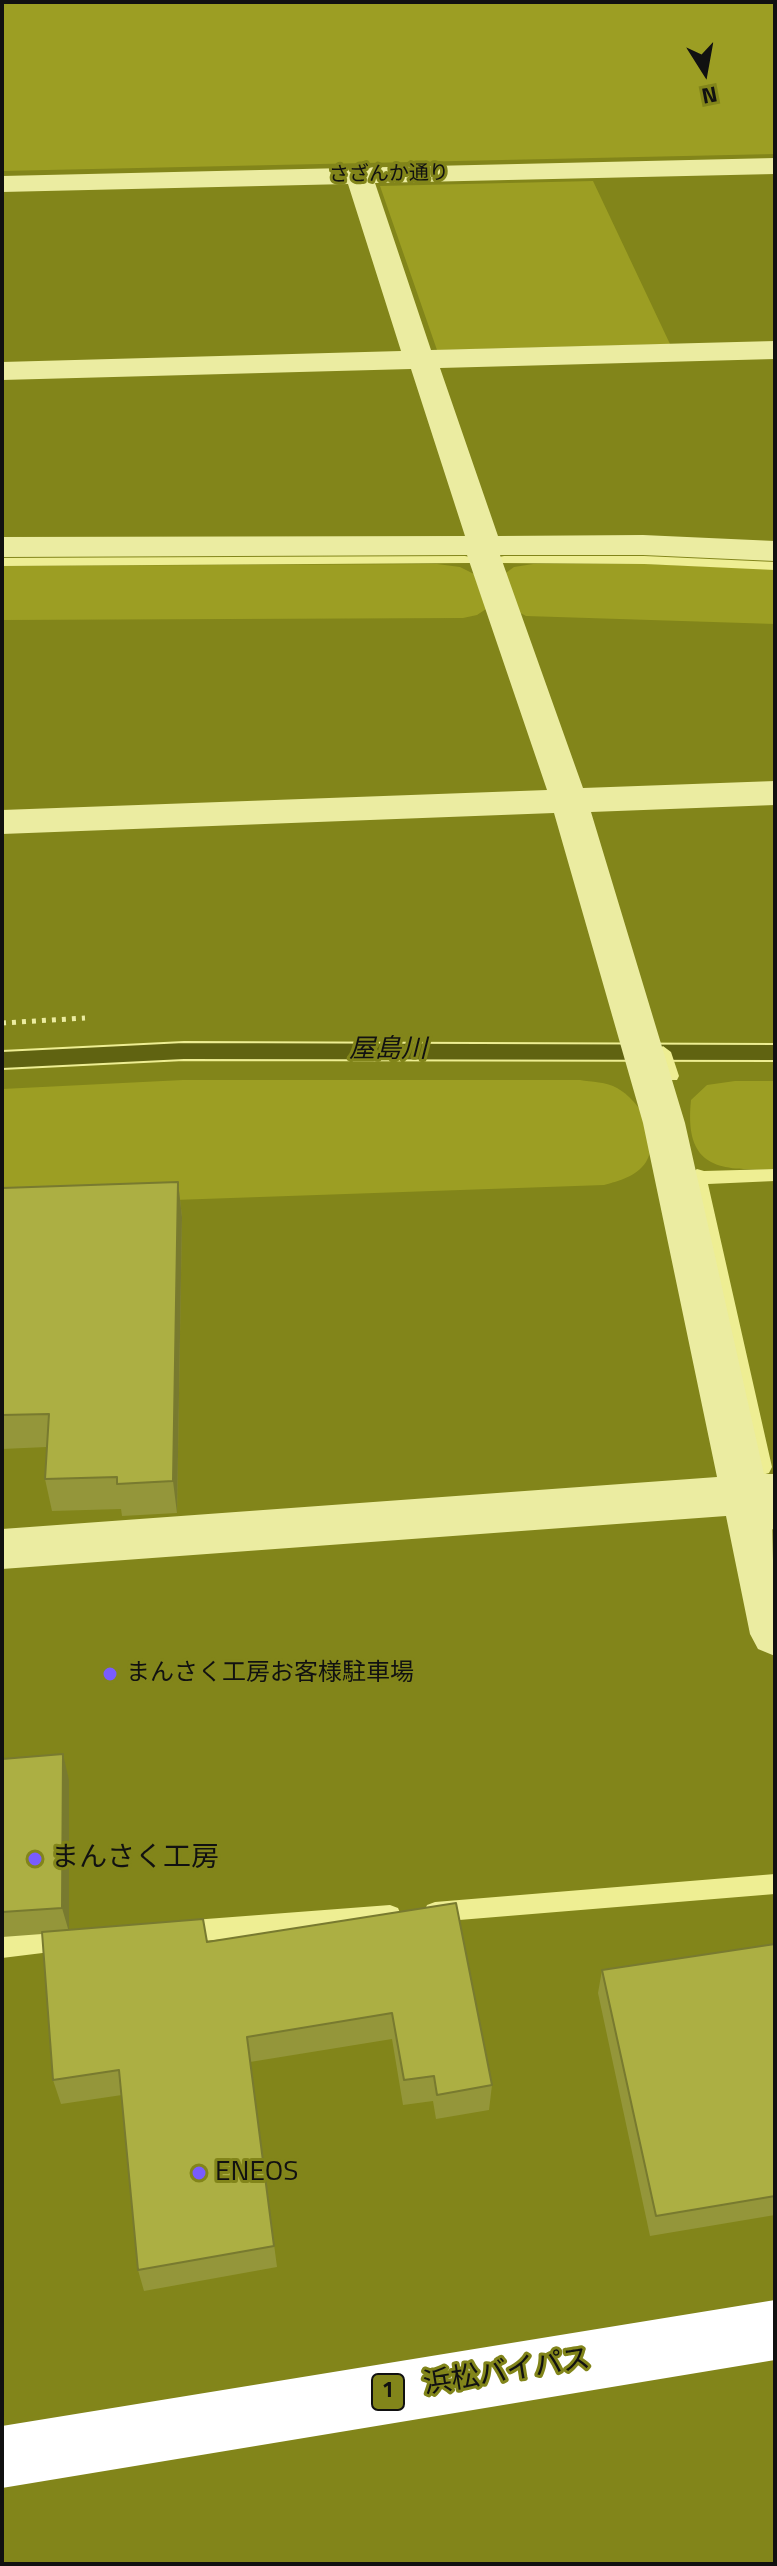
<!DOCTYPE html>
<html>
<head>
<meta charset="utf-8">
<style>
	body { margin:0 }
	#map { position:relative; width:777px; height:2566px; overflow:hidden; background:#82851a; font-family:"Titillium Web",sans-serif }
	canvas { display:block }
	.frame { position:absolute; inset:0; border:4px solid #111; pointer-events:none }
	.north { position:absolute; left:665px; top:32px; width:80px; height:80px; -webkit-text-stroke:6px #82851a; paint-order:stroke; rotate:169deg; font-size:22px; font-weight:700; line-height:32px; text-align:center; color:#111 }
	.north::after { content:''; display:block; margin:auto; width:28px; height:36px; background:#111; clip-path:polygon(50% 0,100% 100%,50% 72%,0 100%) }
</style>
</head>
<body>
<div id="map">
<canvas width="777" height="2566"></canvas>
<div class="frame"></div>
<div class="north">N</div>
</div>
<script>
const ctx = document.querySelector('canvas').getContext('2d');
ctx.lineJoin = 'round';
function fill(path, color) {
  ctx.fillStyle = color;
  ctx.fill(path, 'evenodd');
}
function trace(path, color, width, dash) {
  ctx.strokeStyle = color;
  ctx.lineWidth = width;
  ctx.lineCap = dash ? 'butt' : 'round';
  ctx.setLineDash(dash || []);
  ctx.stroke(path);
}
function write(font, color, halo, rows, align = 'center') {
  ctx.font = font + ' "Titillium Web","Noto Sans JP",sans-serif';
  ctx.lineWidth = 6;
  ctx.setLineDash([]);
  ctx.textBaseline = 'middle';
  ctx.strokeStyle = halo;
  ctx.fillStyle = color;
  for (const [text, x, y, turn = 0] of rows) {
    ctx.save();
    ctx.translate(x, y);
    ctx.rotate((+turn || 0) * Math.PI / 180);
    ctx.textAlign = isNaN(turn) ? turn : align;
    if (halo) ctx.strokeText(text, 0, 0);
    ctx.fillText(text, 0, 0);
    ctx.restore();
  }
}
fill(new Path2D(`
	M2,2h773v152l-773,17z
	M593,181l77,163 -233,6 -57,-164z
	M437,564l23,3 14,7 12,35 -9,6 -14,3 -461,2v-54z
	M533,564h111l131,5v55l-249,-8 -13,-7 -10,-34 11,-8z
	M183,1080h397c11,2 27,2 37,8 23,13 45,48 29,74 -9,14 -27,19 -42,23l-602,21v-117z
	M735,1081h40v88c-57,2 -91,-1 -84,-69l16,-15z`), '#9c9e23');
const water = new Path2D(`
	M184,1042l591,2v17l-591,-1 -182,9v-18z`);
fill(water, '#606311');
trace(water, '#eeee93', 2);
fill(new Path2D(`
	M465,556l5,1v6l-468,3v-8z
	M504,556h140l131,6v8l-131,-6 -145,-1v-6z
	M663,1046l8,6 8,24 -2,4h-12l-10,-28z
	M697,1169l7,2 71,-2v12l-67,3 64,283 -3,6 -7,2 -7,-2 -3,-6 -64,-292z
	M773,1505l2,1v24l-7,-2 -5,-15 3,-6z
	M775,1874v20l-340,28 -8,-3 -3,-7 3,-7 8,-3z
	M390,1905l8,3 3,7 -3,7 -8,3 -210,18 -8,-4 -3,-7 3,-7 8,-4z
	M67,1931l8,4 3,7 -3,7 -73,9v-22z`), '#eeee93');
trace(new Path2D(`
	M2,1023l83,-5`), '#ebeca1', 5, [4, 6]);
fill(new Path2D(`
	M775,158v16l-400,9 56,167 344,-9v18l-335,9 58,168 145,-1 132,6v20l-132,-6h-143l83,233 192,-7v24l-184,7 94,311 79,351h11v38l-3,1 3,143 -17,-7 -8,-15 -24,-118 -724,53v-40l715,-52 -74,-354 -89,-310 -552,21v-24l545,-20 -80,-235 -465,2v-20l463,-1 -54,-167 -409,11v-18l399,-11 -53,-167 -346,8v-16z`), '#ebeca1');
fill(new Path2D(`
	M775,2300v60l-773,128v-62z`), '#fff');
fill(new Path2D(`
	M178,1182l4,35 -5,296 -55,3 -1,-7 -69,2 -7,-32 2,-32 -45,2v-261z
	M2,1759l67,21v150l138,12 249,-39 36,182 -3,25 -53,9 -3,-18 -30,4 -11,-66 -142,23 27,205 -133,24 -6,-21 -16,-175 -61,9 -8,-24 -11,-146 -40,3z
	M775,1944v271l-125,21 -52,-243 4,-23z`), '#94963a');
fill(new Path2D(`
	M178,1182l4,35 -5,296 -4,-32z
	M63,1754l6,26v152l-7,-24z`), '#787a2f');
const building = new Path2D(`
	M178,1182l-5,299 -56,3v-7l-72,2 4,-65 -47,1v-227z
	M63,1754l-1,154 -60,4v-153z
	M456,1903l36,182 -55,10 -3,-19 -30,4 -12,-67 -145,24 27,209 -136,24 -19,-200 -66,10 -11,-148 161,-13 4,23z
	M775,1944v252l-119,20 -54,-246z`);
fill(building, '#acaf43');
trace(building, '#787a2f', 2);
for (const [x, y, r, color] of [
	[110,1674,8,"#795cfe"],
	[35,1859,8,"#795cfe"],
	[199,2173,8,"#795cfe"]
]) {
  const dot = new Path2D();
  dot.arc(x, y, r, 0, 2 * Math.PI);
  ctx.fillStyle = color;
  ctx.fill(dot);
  trace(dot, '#82851a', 3);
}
write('20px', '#111', '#82851a', [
	["さざんか通り",389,175,-1]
]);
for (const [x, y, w] of [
	[388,2392,32]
]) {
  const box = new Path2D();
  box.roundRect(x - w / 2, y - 18, w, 36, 6);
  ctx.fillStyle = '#82851a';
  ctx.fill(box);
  trace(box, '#111', 2);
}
write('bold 22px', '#111', null, [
	["1",388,2392]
]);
write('24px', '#111', '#82851a', [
	["まんさく工房お客様駐車場",126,1674]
], 'left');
write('italic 26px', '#111', '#82851a', [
	["屋島川",388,1051]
]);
write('28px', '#111', '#82851a', [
	["まんさく工房",51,1859],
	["ENEOS",215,2173]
], 'left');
write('28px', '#111', '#82851a', [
	["浜松バイパス",507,2373,-9]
]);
</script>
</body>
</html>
